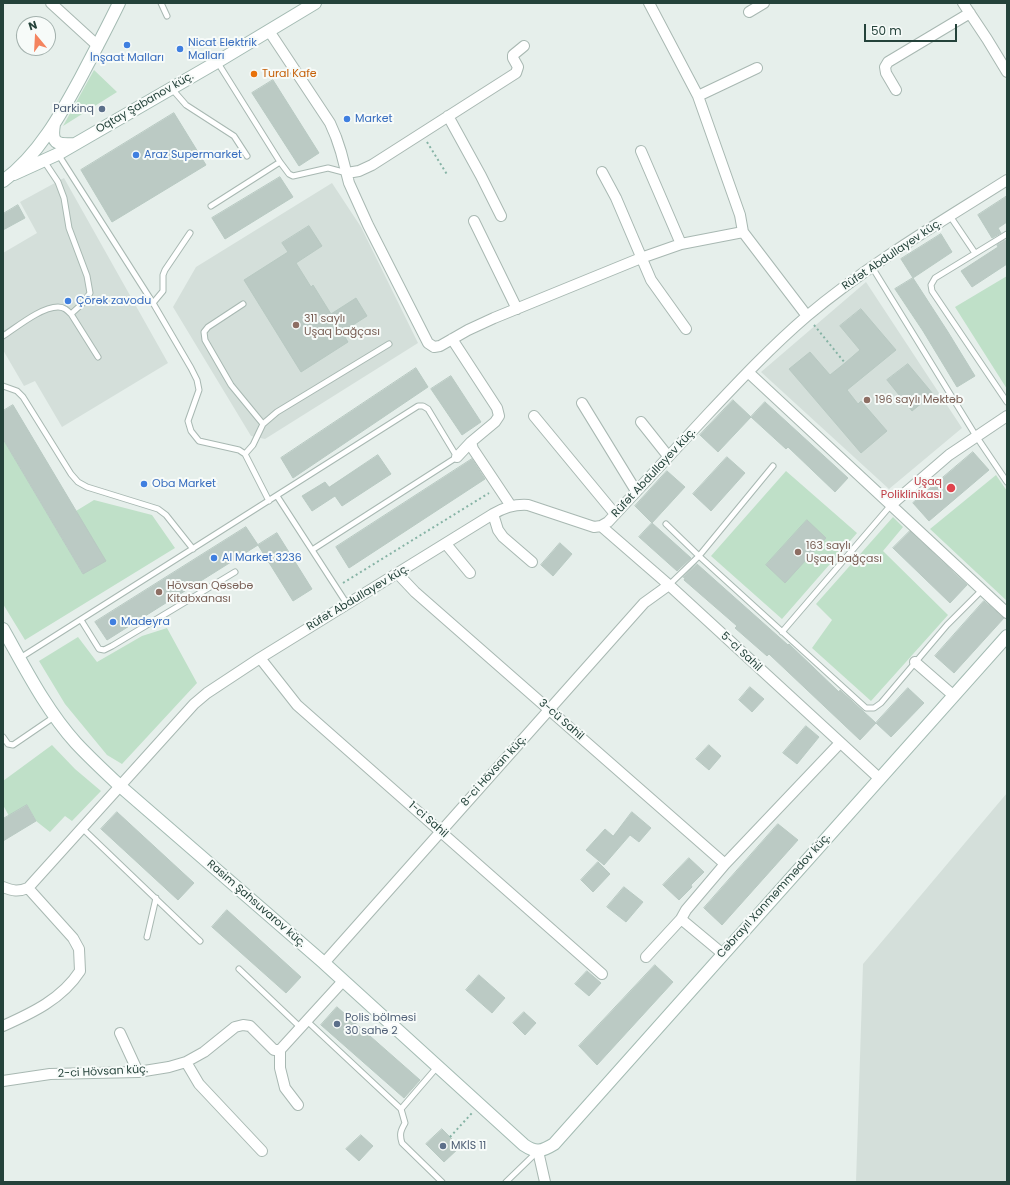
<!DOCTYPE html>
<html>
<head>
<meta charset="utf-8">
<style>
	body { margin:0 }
	#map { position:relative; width:1010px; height:1185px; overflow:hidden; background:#e6efeb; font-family:Poppins,sans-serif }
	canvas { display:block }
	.frame { position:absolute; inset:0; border:4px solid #24423a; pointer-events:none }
	.north { position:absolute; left:16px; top:16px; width:40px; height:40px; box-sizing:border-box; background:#f7fbf9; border:1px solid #a3b1ad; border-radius:50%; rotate:342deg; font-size:11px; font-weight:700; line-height:16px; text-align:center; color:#24423a }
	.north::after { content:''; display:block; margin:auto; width:14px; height:18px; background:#f4845f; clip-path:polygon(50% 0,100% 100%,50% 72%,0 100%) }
	.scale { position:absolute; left:864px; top:24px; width:93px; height:18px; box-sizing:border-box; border:2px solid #24423a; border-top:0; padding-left:5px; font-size:12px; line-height:14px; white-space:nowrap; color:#24423a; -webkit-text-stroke:3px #f7fbf9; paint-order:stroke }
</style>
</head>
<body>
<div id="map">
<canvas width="1010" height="1185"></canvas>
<div class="frame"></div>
<div class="north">N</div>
<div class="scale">50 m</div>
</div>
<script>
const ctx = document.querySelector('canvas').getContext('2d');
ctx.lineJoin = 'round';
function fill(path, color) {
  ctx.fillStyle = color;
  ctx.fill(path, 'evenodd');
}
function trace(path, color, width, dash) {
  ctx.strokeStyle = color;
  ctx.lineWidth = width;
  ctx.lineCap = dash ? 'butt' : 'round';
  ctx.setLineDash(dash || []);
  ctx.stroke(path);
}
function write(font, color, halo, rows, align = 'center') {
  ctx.font = font + ' Poppins,sans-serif';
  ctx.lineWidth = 4;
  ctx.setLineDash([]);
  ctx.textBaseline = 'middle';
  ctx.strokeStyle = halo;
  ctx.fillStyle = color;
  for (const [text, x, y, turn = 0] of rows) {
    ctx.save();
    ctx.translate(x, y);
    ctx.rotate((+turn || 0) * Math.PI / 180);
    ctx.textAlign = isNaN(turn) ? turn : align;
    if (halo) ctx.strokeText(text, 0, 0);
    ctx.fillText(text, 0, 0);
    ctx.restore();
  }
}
fill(new Path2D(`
	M64,178l104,185 -106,64 -27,-46 -11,5 -21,-36v-97l34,-20 -17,-31z
	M332,183l29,44 57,116 -153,96 -14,-3 -78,-129 23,-40z
	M866,282l96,146 -73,61 -128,-117z
	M1007,793v389h-151l7,-218z`), '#d4dfda');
fill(new Path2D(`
	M94,70l23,22 -54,34z
	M1007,276v113l-52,-82z
	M3,439l80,135 -7,-63 18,-11 58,15 23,33 -150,92 -22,-36z
	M786,471l71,62 -75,86 -71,-63z
	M996,475l11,16v110l-77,-72z
	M893,517l10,10 -20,24 65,64 -77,86 -59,-53 20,-28 -16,-16z
	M167,628l30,55 -75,81 -15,-9 -42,-51 -26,-43 39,-24 19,25 45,-26z
	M52,745l23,24 26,22 -29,30 -7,-5 -15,16 -14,-11 -9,-16 -18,11 -6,-11v-24z`), '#bfe0c8');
const building = new Path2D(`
	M273,80l46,73 -20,13 -47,-73z
	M174,113l32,52 -94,57 -31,-52z
	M280,177l13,20 -68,42 -13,-21z
	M1007,196v26l-9,6 3,5 -9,5 -14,-23z
	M18,205l7,13 -22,12v-16z
	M309,226l13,20 -26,17 15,24 2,-2 18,29 25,-16 11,18 -25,16 6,10 -47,30 -57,-92 44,-28 -6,-9z
	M941,234l11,18 -39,26 -12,-19z
	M1005,240l2,1v23l-35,23 -11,-16 37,-24 -1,-2z
	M913,278l35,54 27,44 -18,11 -34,-56 -28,-42z
	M861,309l35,41 -49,40 11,14 3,-3 26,30 -26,22 -72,-84 21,-17 20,23 15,-12 15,-13 -20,-24z
	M908,364l25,30 -21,17 -25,-31z
	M416,368l12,19 -135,91 -12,-20z
	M451,376l30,46 -19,13 -31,-46z
	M733,400l18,17 -33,35 -18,-17z
	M765,402l83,76 -13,14 -47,-45 -2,2 -35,-32z
	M13,405l93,156 -23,13 -80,-135v-28z
	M973,452l16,18 -60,51 -16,-18z
	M378,455l13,19 -49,32 -7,-10 -23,15 -10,-15 23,-14 4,5z
	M727,457l18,16 -34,38 -18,-17z
	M472,459l13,20 -136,89 -13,-21z
	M667,471l18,16 -33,36 -17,-17z
	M807,520l19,18 -41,45 -19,-18z
	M652,523l39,35 -14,13 -38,-34z
	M246,527l12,18 -151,95 -12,-18z
	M910,531l57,54 -17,18 -57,-55z
	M277,533l35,56 -19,12 -35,-56z
	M560,543l12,11 -19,22 -12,-11z
	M697,564l91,81 1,-1 50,48 1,-2 36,33 -16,17 -91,-86 -2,2 -32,-28 2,-2 -53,-46 1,-2 -2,-1z
	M984,601l20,17 -50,55 -19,-17z
	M750,687l14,12 -12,13 -13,-12z
	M908,688l16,15 -33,34 -15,-14z
	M806,726l13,11 -22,27 -14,-11z
	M709,745l12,11 -12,14 -13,-11z
	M27,805l9,16 -33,20v-22z
	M117,812l77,71 -16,17 -77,-71z
	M632,812l19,16 -12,14 -9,-7 -26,30 -18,-15 19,-21 8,7z
	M778,824l20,16 -76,85 -18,-17z
	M689,858l15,14 -13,13 1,2 -13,13 -16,-15z
	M598,862l12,12 -17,18 -12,-12z
	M624,887l19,15 -17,20 -19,-15z
	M227,910l74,67 -15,16 -74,-66z
	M655,965l18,17 -76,83 -18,-19z
	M587,971l14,12 -12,13 -14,-12z
	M479,975l26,23 -13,15 -26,-23z
	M337,1007l83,73 -16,18 -83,-73z
	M524,1012l12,11 -11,12 -12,-12z
	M442,1129l18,18 -16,15 -18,-18z
	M361,1135l12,11 -14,15 -13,-12z`);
fill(building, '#bbcac4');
trace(building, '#b8c9c2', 1);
const lane = new Path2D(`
	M161,3l6,13
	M218,63l62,99 9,12 4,2 35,-8 19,5
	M172,89l14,16 48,31 13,20
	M58,154l95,149 38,65 6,12 2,10 -11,31 3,10 8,10 40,9 6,4 24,47
	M44,161l14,21 6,16 5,30 18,48 3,17 -7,10 -12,11
	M211,206l69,-44
	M950,216l25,37
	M1007,234l-72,44 -4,7 1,6 75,111
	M872,267l104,169 31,46
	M153,303l10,-12v-16l2,-5 25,-37
	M243,304l-35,23 -4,5 1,8 26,45 32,39
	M3,336c14,-9 38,-29 55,-29 6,0 9,3 13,7l27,43
	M3,386l14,5 6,6 48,77 7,8 9,5 71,22 8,6 27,34
	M245,454l8,-9 10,-21 14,-12 112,-68
	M277,496l70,108
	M666,524l33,32 167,152h8l7,-5 66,-78 35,-35
	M669,585l30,-29 74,-90
	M81,620l18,29 5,1 8,-4 123,-74
	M782,632l109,-127
	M20,658l398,-252h5l5,3 29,48 -145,93
	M3,737l5,7 5,1 41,-28
	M82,828l118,113
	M147,937l9,-39
	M239,969l62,59
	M307,1021l94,88
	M438,1066l-37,43 4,14c-4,7 -6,11 -3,20l40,39
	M506,1182l31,-30`);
const street = new Path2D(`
	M51,3l47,43
	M649,3l49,93 42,119 3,17
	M963,3l24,36 20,33
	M749,12l15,-9
	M269,31l61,92 6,14 5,15 8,31 19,42 60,118 6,4 6,-1 28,-16 26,-12 147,-60 40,-14 62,-12 64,84
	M896,90l-10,-17 -1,-6 3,-5 82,-49
	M698,96l59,-28
	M448,116l33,60 20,40
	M641,151l40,93
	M602,172l14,26 35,82 35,49
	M347,173l12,-2 13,-6 144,-92 2,-6 -5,-9v-3l11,-9
	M474,221l43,88
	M452,339l45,69 2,8 -4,6 -24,20 2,7 38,57
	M748,372l259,241
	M582,403l54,88
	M534,416l81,98
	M641,422l27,34
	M457,457l14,-15
	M891,505l58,-50 58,-39
	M493,514l5,16 5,7 29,25
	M601,526l68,59 211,194
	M446,544l24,29
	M398,574l17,18 310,272
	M260,658l37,47 305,269
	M915,662l39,34
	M3,887c10,4 15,5 25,1l166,-184 13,-11 53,-35 233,-144c12,-7 22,-10 35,-9l66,22 7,-1 7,-4c33,-36 67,-72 100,-108 32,-34 64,-68 99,-98 62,-52 132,-93 200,-136
	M723,954l-42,-35 5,-9 39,-46 115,-121
	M646,957l35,-38
	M324,963l320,-360 25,-18
	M3,1026c29,-13 59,-27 77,-55l-1,-22 -6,-11 -45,-50
	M120,1033l18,39
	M280,1050v18l5,20 13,17
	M186,1062l13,22 63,67
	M3,1081l47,-7 88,-2 31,-5 17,-5 18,-10 31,-25 8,-2 7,1 24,24h6l63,-69
	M538,1151l7,31`);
const secondary = new Path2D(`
	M54,124c-3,19 2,21 20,20
	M14,174l44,-20 159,-92 98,-59
	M3,181c35,-25 58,-67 78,-104 13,-25 26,-49 38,-74
	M3,629c22,39 43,81 73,114 14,15 29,29 44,43l204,177 200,182c12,8 17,7 30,-1l453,-508`);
trace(lane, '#a8b8b2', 7);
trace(street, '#a8b8b2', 12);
trace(secondary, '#a4bbb3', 14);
trace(new Path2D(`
	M427,142l21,34
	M814,325l31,38
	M343,583l146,-90
	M450,1137l22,-24`), '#86b3a5', 2, [2, 3]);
trace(lane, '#fff', 5);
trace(street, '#fff', 10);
trace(secondary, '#fff', 12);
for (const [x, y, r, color] of [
	[127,45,4,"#3f7fe0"],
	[180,49,4,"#3f7fe0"],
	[254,74,4,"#e8710a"],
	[102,109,4,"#5c6f8a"],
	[347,119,4,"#3f7fe0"],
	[136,155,4,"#3f7fe0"],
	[68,301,4,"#3f7fe0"],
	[296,325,4,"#8d6e63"],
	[867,400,4,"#8d6e63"],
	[144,484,4,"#3f7fe0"],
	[951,488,5,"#e0444e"],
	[798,552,4,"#8d6e63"],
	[214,558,4,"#3f7fe0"],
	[159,592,4,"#8d6e63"],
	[113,622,4,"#3f7fe0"],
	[337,1024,4,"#5c6f8a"],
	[443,1146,4,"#5c6f8a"]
]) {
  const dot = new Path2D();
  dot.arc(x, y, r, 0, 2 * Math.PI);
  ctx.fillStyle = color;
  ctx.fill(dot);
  trace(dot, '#f7fbf9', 1.5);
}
write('11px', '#366cbe', '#f7fbf9', [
	["Nicat Elektrik",188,43],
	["Malları",188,56],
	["İnşaat Malları",127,58,"center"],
	["Market",355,119],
	["Araz Supermarket",144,155],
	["Çörək zavodu",76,301],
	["Oba Market",152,484],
	["Al Market 3236",222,558],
	["Madeyra",121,622]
], 'left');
write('11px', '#c56008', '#f7fbf9', [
	["Tural Kafe",262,74]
], 'left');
write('11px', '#24423a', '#f7fbf9', [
	["Oqtay Şabanov küç.",145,103,-30],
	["Rüfət Abdullayev küç.",892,255,-34],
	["Rüfət Abdullayev küç.",654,473,-47],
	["Rüfət Abdullayev küç.",358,598,-31],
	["5-ci Sahil",741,652,43],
	["3-cü Sahil",561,720,41],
	["8-ci Hövsan küç.",494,771,-48],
	["1-ci Sahil",428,820,41],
	["Cəbrayıl Xanməmmədov küç.",774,896,-48],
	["Rasim Şahsuvarov küç.",256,904,41],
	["2-ci Hövsan küç.",103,1072,-3]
]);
write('11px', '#4e5e75', '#f7fbf9', [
	["Parkinq",94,109,"right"],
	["Polis bölməsi",345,1018],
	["30 sahə 2",345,1031],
	["MKİS 11",451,1146]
], 'left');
write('11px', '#785e54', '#f7fbf9', [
	["311 saylı",304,319],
	["Uşaq bağçası",304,332],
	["196 saylı Məktəb",875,400],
	["163 saylı",806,546],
	["Uşaq bağçası",806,559],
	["Hövsan Qəsəbə",167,586],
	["Kitabxanası",167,599]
], 'left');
write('11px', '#be3a42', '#f7fbf9', [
	["Uşaq",942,482],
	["Poliklinikası",942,495]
], 'right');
</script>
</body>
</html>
